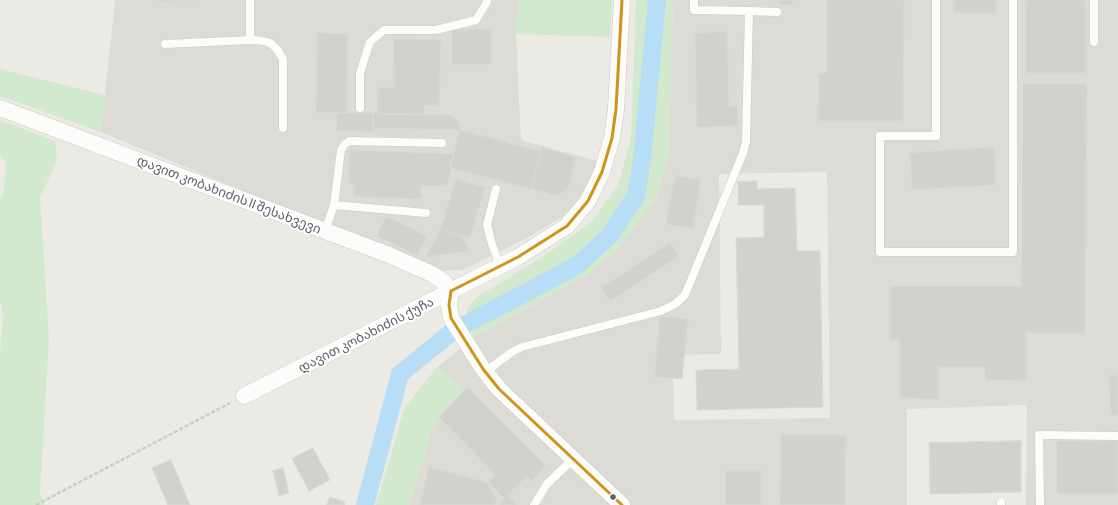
<!DOCTYPE html>
<html>
<head>
<meta charset="utf-8">
<style>
	body { margin:0 }
	canvas { display:block; background:#eceae4 }
</style>
</head>
<body>
<canvas width="1118" height="505"></canvas>
<script>
const ctx = document.querySelector('canvas').getContext('2d');
ctx.lineJoin = 'round';
function fill(path, color) {
  ctx.fillStyle = color;
  ctx.fill(path, 'evenodd');
}
function trace(path, color, width, dash) {
  ctx.strokeStyle = color;
  ctx.lineWidth = width;
  ctx.lineCap = dash ? 'butt' : 'round';
  ctx.setLineDash(dash || []);
  ctx.stroke(path);
}
function write(font, color, halo, rows, align = 'center') {
  ctx.font = font + ' "Asap Condensed","Noto Sans Georgian",sans-serif';
  ctx.lineWidth = 3.5;
  ctx.setLineDash([]);
  ctx.textBaseline = 'middle';
  ctx.strokeStyle = halo;
  ctx.fillStyle = color;
  for (const [text, x, y, turn = 0] of rows) {
    ctx.save();
    ctx.translate(x, y);
    ctx.rotate((+turn || 0) * Math.PI / 180);
    ctx.textAlign = isNaN(turn) ? turn : align;
    if (halo) ctx.strokeText(text, 0, 0);
    ctx.fillText(text, 0, 0);
    ctx.restore();
  }
}
fill(new Path2D(`
	M115,0h404l-3,34 5,106 79,22 -11,25 -22,27 -35,21 -69,35 -24,1 -12,-4 -326,-135z
	M673,0h445v505h-92l1,-100 -120,4v96h-498l23,-76 32,-36 -7,-9 -20,-17 37,-29 112,-63 25,-19 45,-56 13,-45zM827,172l3,246 -156,2 -1,-65 48,-1 -2,-180z`), '#dddbd5');
fill(new Path2D(`
	M519,0h93l-2,37 -94,-3z
	M636,0h37l-4,155 -13,45 -45,56 -25,19 -112,63 -8,-26 8,-13 67,-41 50,-36 27,-37 13,-46z
	M0,69l105,26 -4,37 -101,-36z
	M0,120l55,21 2,19 -17,38 9,140 -9,156 4,11h-44v-148l3,-43 -3,-13v-100l4,-13 2,-25 -6,-8z
	M437,367l20,17 7,9 -32,36 -23,76h-33l29,-98z`), '#d2e9cd');
trace(new Path2D(`
	M365,505l35,-131 53,-43 125,-66 32,-30 26,-39 6,-36 15,-160`), '#b8ddf7', 18);
const building = new Path2D(`
	M157,0h39l-39,2z
	M780,0h13v5h-13z
	M827,0h77l-1,121h-85l1,-48h7z
	M954,0h43l-1,13h-42z
	M1026,0h60v73h-60z
	M452,29h40l-1,35h-39z
	M727,32l2,74h9v20l-41,1 -2,-94z
	M318,33l30,1 -2,79 -30,-1z
	M394,39l47,1 -2,66 -14,-1 -1,10 -47,-1 1,-26h15z
	M1023,84h64l-2,249h-59v48l-41,-1v-13h-47v32l-38,-1v-58h-10v-54h131z
	M337,113h36v19l-36,-1z
	M373,113l77,2 10,8v7l-87,-2z
	M460,130l81,21 -9,38 -82,-21z
	M994,147l2,38 -84,5 -2,-37z
	M542,148l34,9 -8,31 -10,8 -26,-7z
	M350,150l104,4 -7,32h-26v13l-67,-2v-14h-5z
	M675,176l26,4 -8,49 -27,-5z
	M456,179l29,8 -15,51 -29,-9z
	M757,181v8l38,-1 2,63h23l3,156 -126,3 -1,-40 43,-1 -3,-131 28,-1v-32h-26v-23z
	M386,216l41,20 -10,20 -40,-20z
	M441,229l20,7 9,15 -44,6z
	M670,243l9,13 -69,45 -9,-13z
	M660,316l28,3 -6,60 -27,-2z
	M1110,375h8v40h-7z
	M468,387l78,79 -15,15 -4,-5 -23,22 -16,-16 8,-7 -57,-58z
	M781,435h65l-1,70h-65z
	M1021,441v51l-91,2 -1,-51z
	M1057,441h61v53h-61z
	M313,448l17,32 -21,11 -17,-32z
	M171,460l19,45h-22l-16,-37z
	M429,467l57,15 11,18 -2,5h-75z
	M283,468l6,25 -10,3 -6,-25z
	M726,471h35v34h-35z
	M507,495l10,10h-18z
	M330,497l15,5 -1,3h-17z`);
fill(building, '#d2d1cd');
trace(building, '#dbd9d4', 1);
const lane = new Path2D(`
	M936,0v136h-56v116h133v-252
	M1094,0v42
	M749,11l28,1
	M250,40c18,0 24,2 33,19v69
	M165,44l85,-4v-40
	M360,108v-35l10,-31 14,-12h52l40,-10 10,-16 1,-4
	M496,189l-9,36 5,19 8,22
	M334,205l92,8
	M325,231l9,-26 7,-55 3,-5 5,-4 93,2
	M485,372l27,-20 10,-5 139,-36 14,-7 10,-9 58,-142 3,-11 3,-131 -55,-1v-10
	M1001,502v3
	M534,505l13,-21 26,-25
	M1040,505l-1,-70 79,1`);
const street = new Path2D(`
	M0,108l389,147 43,19 12,8 7,9
	M451,291l-2,14 2,13 32,51 16,20 123,116
	M244,396l256,-130 18,-9 49,-31 21,-25 14,-29 10,-34 4,-29 6,-109`);
trace(lane, '#c9c9c8', 9);
trace(street, '#c9c9c8', 17);
trace(new Path2D(`
	M36,505l194,-102`), '#c7cdc9', 2.5, [4, 2]);
trace(lane, '#fcfcfb', 8);
trace(street, '#fcfcfb', 16);
trace(new Path2D(`
	M451,291l67,-34 49,-31 21,-25 14,-29 10,-34 4,-29 6,-109
	M451,291l-2,14 2,13 32,51 16,20 123,116`), '#d09419', 3);
for (const [x, y, r, color] of [
	[613,497,3.5,"#5a5f64"]
]) {
  const dot = new Path2D();
  dot.arc(x, y, r, 0, 2 * Math.PI);
  ctx.fillStyle = color;
  ctx.fill(dot);
  trace(dot, '#fff', 1.5);
}
write('13px', '#5a5f64', '#fff', [
	["დავით კობახიძის II შესახვევი",229,195,21],
	["დავით კობახიძის ქუჩა",366,335,-27]
]);
</script>
</body>
</html>
